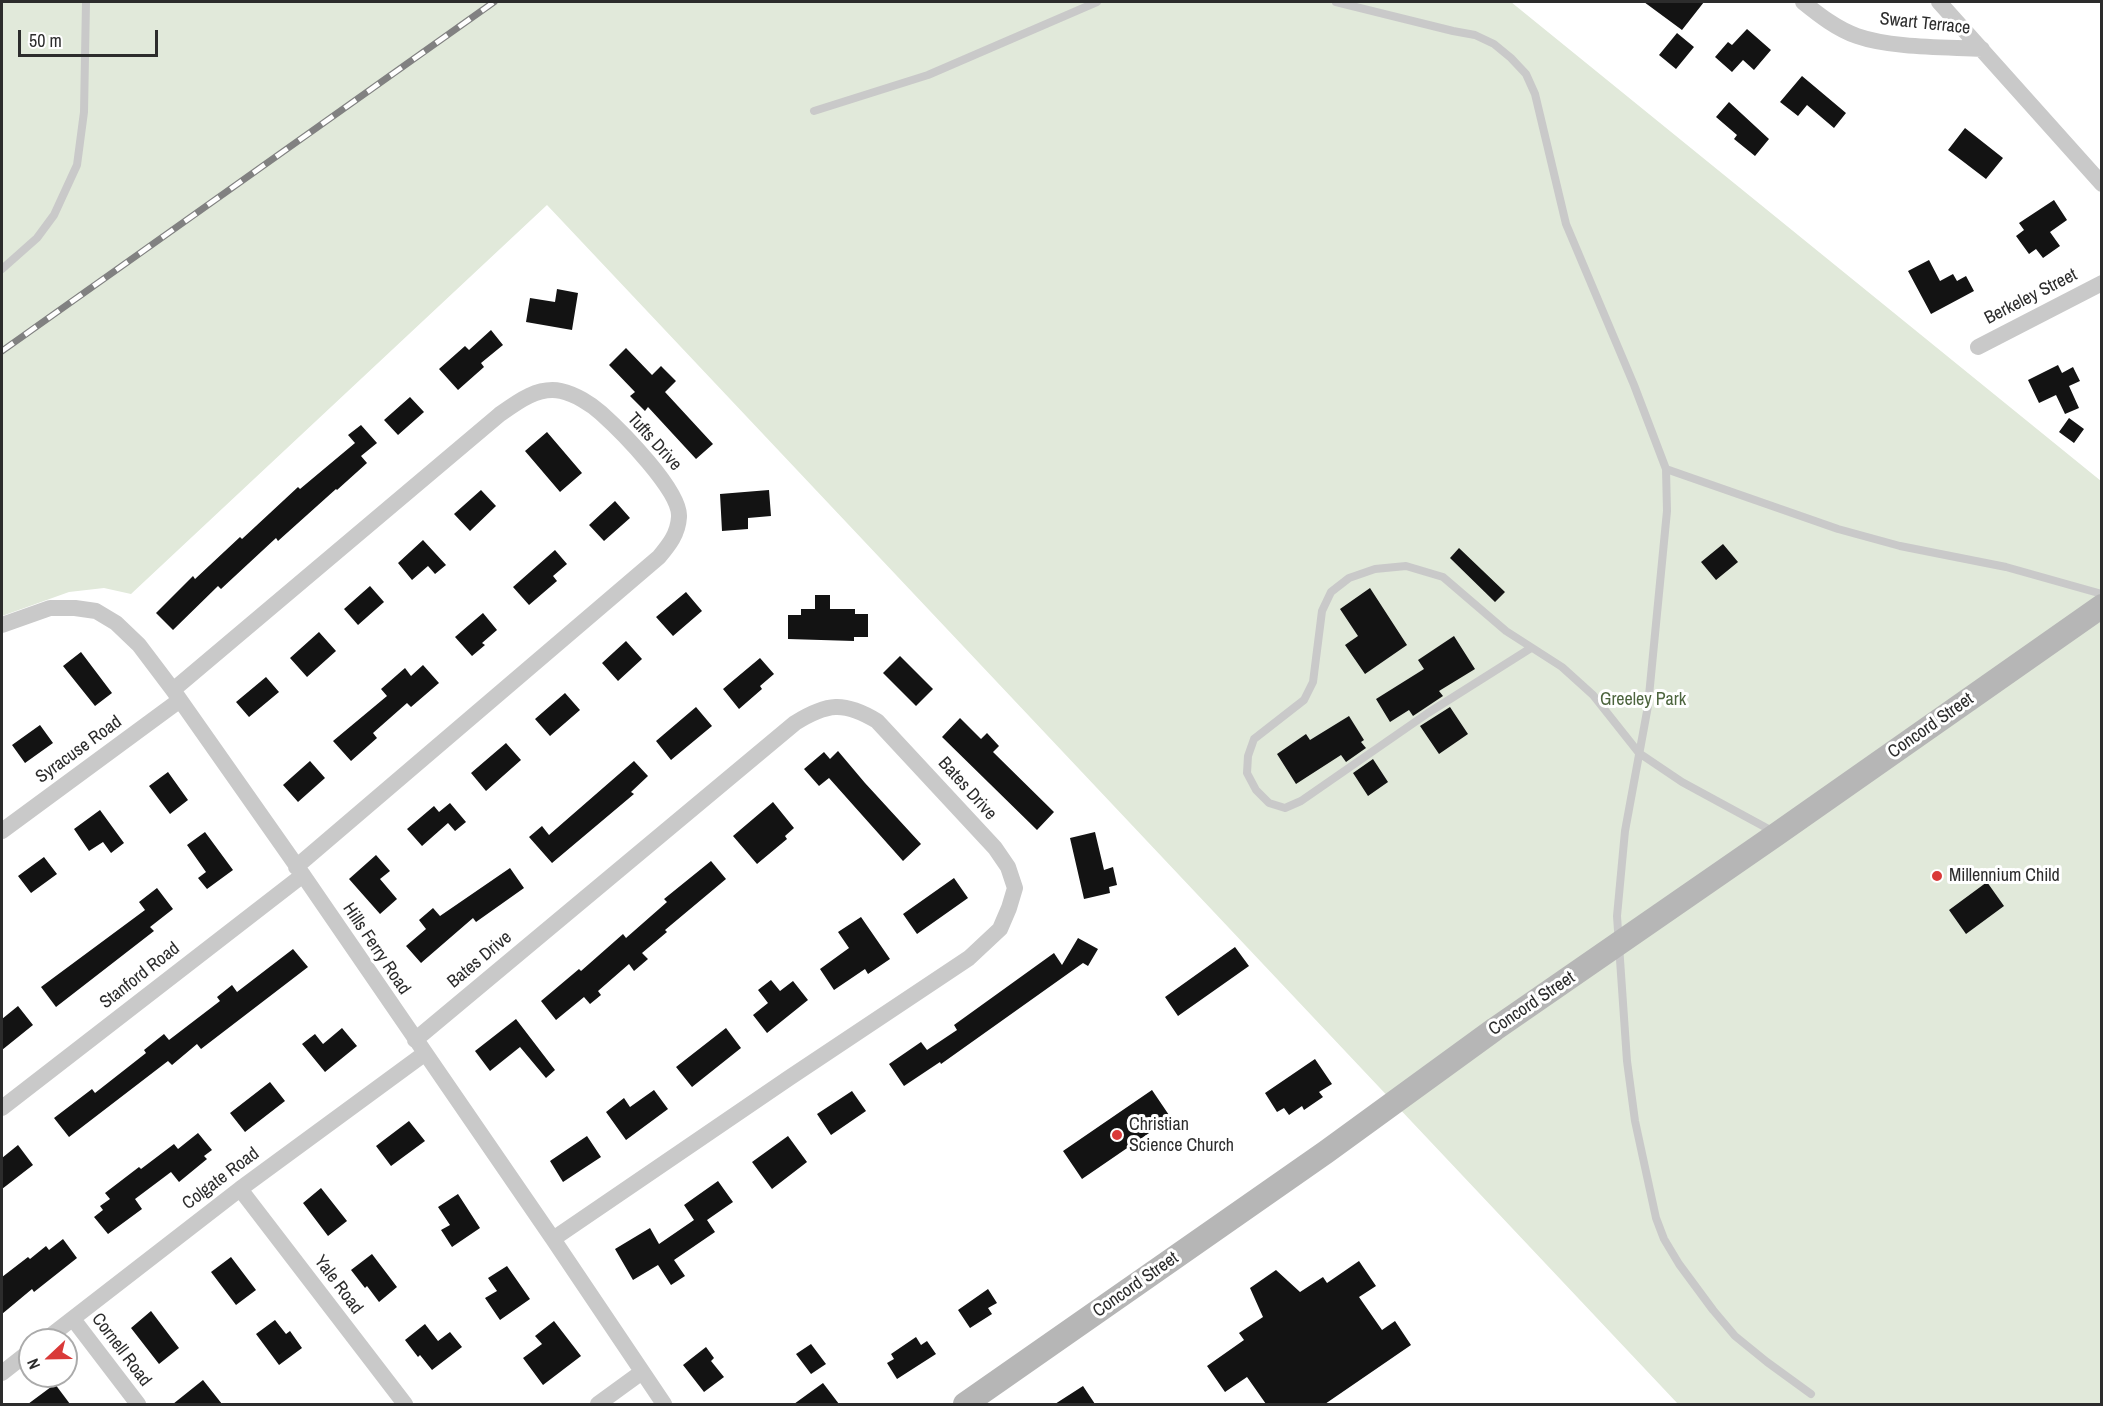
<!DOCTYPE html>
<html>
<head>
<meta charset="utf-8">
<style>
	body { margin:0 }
	#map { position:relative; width:2103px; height:1406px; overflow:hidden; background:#fff; font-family:"Archivo Narrow",sans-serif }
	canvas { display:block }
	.frame { position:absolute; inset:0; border:3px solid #2c2c2c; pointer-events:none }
	.north { position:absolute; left:18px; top:1328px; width:60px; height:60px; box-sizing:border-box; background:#fff; border:2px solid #ababab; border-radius:50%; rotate:248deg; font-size:16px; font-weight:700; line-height:24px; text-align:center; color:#2c2c2c }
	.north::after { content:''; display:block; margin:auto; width:21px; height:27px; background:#d93938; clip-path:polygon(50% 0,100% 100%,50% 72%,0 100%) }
	.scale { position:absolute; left:18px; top:30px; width:140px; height:27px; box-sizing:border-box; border:3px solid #2c2c2c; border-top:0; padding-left:8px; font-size:18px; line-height:21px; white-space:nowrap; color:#2c2c2c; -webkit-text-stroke:4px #fff; paint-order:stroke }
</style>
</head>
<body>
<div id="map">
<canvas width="2103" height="1406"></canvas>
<div class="frame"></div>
<div class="north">N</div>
<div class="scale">50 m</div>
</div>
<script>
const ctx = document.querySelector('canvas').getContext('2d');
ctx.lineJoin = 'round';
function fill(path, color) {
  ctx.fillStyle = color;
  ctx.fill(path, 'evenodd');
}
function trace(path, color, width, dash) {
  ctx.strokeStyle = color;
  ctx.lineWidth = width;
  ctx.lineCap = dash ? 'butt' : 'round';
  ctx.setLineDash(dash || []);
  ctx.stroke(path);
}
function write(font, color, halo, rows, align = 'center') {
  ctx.font = font + ' "Archivo Narrow",sans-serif';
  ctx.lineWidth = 6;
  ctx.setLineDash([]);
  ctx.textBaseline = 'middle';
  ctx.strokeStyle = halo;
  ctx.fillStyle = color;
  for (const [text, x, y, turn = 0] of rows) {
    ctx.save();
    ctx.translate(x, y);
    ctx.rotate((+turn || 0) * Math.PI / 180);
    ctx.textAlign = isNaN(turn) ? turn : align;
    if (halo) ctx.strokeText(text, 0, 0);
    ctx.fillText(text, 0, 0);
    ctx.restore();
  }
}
fill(new Path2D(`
	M2,2h1509l590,479v923h-423l-1131,-1199 -416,389 -27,-6 -35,4 -67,24z`), '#e1e9da');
fill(new Path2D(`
	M1644,2h60l-22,28z
	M1747,29l24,21 -17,20 -11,-10 -11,12 -17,-15 13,-15 4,3z
	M1677,33l17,14 -18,22 -17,-14z
	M1802,76l44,37 -12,15 -27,-23 -9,11 -18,-14z
	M1729,102l40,37 -14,17 -21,-17 3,-4 -21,-18z
	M1965,128l38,30 -17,21 -38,-29z
	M2054,200l13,20 -17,12 10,14 -17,12 -7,-9 -7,5 -13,-18 8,-6 -5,-7z
	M1929,260l11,21 13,-7 4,7 9,-5 8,15 -43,23 -23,-43z
	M557,289l21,4 -6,37 -46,-8 4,-24 25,4z
	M491,330l12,15 -22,18 3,4 -26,23 -19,-21 26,-23 4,4z
	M626,348l26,27 9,-9 15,15 -11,11 48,52 -17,15 -48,-52 -3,4 -15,-15 5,-4 -26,-27z
	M2058,365l4,8 11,-6 7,14 -11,5 10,22 -14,6 -9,-19 -17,8 -11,-23z
	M410,397l14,15 -26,23 -14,-15z
	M2069,418l15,11 -10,14 -15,-11z
	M361,425l16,18 -16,13 6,7 -30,27 -1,-1 -58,52 -2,-3 -55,51 -3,-3 -45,44 -17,-17 37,-37 2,3 45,-42 2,2 56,-52 2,2 55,-46 -7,-8z
	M547,432l35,41 -22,19 -35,-41z
	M481,490l15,16 -26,25 -16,-17z
	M769,490l2,26 -23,2v11l-26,2 -2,-37z
	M615,501l15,17 -26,23 -15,-16z
	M423,540l23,25 -11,9 -7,-8 -16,14 -14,-17z
	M1723,544l15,18 -22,18 -15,-18z
	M1459,548l46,44 -10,10 -45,-44z
	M555,550l12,14 -14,12 4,5 -28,24 -16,-18z
	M370,586l14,16 -26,23 -14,-16z
	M1370,588l37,57 -42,29 -20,-29 13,-9 -18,-27z
	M686,592l16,19 -29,25 -17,-19z
	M815,595h15v14h25v5h13v23h-14v4l-66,-2v-24h13v-6h14z
	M483,613l14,17 -15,13 3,2 -13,11 -17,-19z
	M319,632l17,19 -29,26 -17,-19z
	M1454,636l21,33 -36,22 4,5 -30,20 -4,-6 -19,12 -14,-23 48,-30 -6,-9z
	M626,641l16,18 -24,22 -16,-18z
	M81,652l31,41 -17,13 -32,-40z
	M900,656l33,33 -17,17 -33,-33z
	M760,658l14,16 -14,12 2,3 -23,20 -16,-20z
	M423,665l16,18 -28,24 -4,-4 -34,30 4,5 -26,23 -18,-20 54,-45 -6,-7 24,-21 6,8z
	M266,677l13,15 -30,25 -13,-15z
	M565,693l15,17 -30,26 -15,-17z
	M696,707l16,19 -41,34 -15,-19z
	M1450,707l18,27 -29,20 -19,-28z
	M1349,716l15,24 -3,2 5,6 -20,14 -5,-7 -45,29 -19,-30 29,-20 4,6z
	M960,718l21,21 6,-6 12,13 -6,6 61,60 -17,18 -95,-93z
	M40,725l13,18 -28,20 -13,-18z
	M506,743l15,17 -35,31 -15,-18z
	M838,751l27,32 56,61 -18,17 -74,-83 -10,8 -15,-17 20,-17 6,7z
	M1373,759l15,23 -20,14 -15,-23z
	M310,761l15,17 -27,24 -15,-17z
	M634,761l14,15 -17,16 3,2 -82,69 -23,-26 13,-11 7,9z
	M168,772l20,28 -18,14 -21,-28z
	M773,802l21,26 -9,8 2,3 -30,25 -24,-28z
	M450,803l16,19 -11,9 -7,-8 -26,23 -15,-17 27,-23 5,6z
	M100,810l24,33 -13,10 -8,-11 -14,9 -15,-22z
	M205,832l28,38 -26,19 -9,-11 8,-6 -19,-27z
	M1095,832l9,38 9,-3 4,18 -8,2 1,6 -26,6 -14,-61z
	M376,855l14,16 -10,8 17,20 -17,15 -31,-35z
	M44,857l13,17 -26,19 -13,-17z
	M711,861l15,18 -61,51 2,2 -25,21 6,6 -14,12 -5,-7 -31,27 3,4 -11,9 -6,-7 -28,23 -15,-19 38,-32 2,2 42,-37 3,4 41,-36 -3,-3z
	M510,868l14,20 -48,34 -3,-4 -52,45 -15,-17 20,-17 -7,-9 14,-12 7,8z
	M954,878l14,20 -51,36 -14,-20z
	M1987,882l17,24 -38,28 -17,-24z
	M157,888l16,21 -23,18 4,4 -98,76 -15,-20 104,-77 -6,-8z
	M861,917l29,42 -22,15 -3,-5 -31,21 -14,-21 29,-21 -11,-16z
	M1078,938l20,11 -10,17 -5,-3 -142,101 -1,-2 -36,24 -15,-22 32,-22 6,8 30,-20 -3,-5 100,-72 8,12z
	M1235,947l14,19 -71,50 -13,-19z
	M293,949l15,18 -107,82 -4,-5 -25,21 -4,-4 -99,76 -15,-19 38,-29 3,4 51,-40 -2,-3 20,-16 5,6 51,-39 -3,-4 15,-12 5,7z
	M771,980l9,11 13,-10 15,19 -41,33 -14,-18 15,-12 -10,-13z
	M18,1006l15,19 -31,25v-31z
	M516,1019l39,51 -9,8 -26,-31 -30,24 -15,-20z
	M342,1028l15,18 -32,26 -23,-28 13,-10 8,10z
	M726,1028l15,20 -49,39 -16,-20z
	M1315,1059l17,25 -13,8 4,5 -19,13 -2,-4 -13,9 -5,-7 -7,4 -12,-19z
	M270,1082l15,19 -40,31 -15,-19z
	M654,1090l14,19 -42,31 -20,-28 18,-14 6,9z
	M1152,1090l19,28 -89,61 -19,-28z
	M852,1091l14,20 -35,24 -14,-21z
	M409,1121l16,20 -34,25 -15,-20z
	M198,1133l14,17 -8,6 3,3 -28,23 -8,-10 -36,27 7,10 -34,25 -14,-17 9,-7 -3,-4 10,-7 -5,-6 34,-26 2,2 33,-25 4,5z
	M587,1136l14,21 -38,25 -13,-21z
	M788,1136l19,26 -35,27 -20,-27z
	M18,1145l15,20 -31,24v-31z
	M718,1181l15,21 -26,18 8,12 -41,28 11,16 -14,9 -13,-20 -25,15 -18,-31 35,-21 9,16 35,-24 -10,-15z
	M321,1188l26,33 -19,15 -25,-33z
	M458,1194l22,34 -28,19 -11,-17 9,-5 -12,-18z
	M63,1239l14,19 -43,34 -2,-3 -30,25v-37l26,-20 2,2 16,-13 3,4z
	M372,1254l25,33 -18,15 -12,-16 -2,2 -14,-18z
	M231,1257l25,33 -20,15 -25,-33z
	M1359,1261l17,25 -17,11 23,33 13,-9 16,24 -86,59h-59l-19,-27 -22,15 -18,-26 37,-26 -5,-7 24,-16 -13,-29 26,-18 24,22 23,-15 4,6z
	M507,1266l23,33 -30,21 -15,-22 12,-7 -9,-13z
	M988,1289l9,14 -9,5 4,6 -22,14 -12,-18z
	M151,1311l28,37 -20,16 -28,-36z
	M275,1320l11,14 4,-3 12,17 -23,17 -23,-31z
	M554,1321l27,35 -38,29 -20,-27 19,-14 -7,-8z
	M425,1324l13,17 12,-9 12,15 -30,23 -12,-15 -2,2 -13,-17z
	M916,1337l5,8 6,-4 9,13 -39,25 -10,-16 7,-4 -3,-5z
	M811,1344l15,20 -15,10 -15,-20z
	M706,1347l8,11 -3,3 13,16 -20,15 -21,-27z
	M203,1380l19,24h-49z
	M823,1383l16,21h-45z
	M55,1384l15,20h-42z
	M1083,1386l12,18h-40z`), '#131313');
trace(new Path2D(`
	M1336,2l117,29 22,4 19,9 17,14 15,16 9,20 31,130 68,161 32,84 1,42 -19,195 -23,125 -8,85 10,145 8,60 21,97 8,21 15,25 34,46 22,26 32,26 44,32
	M814,111l114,-36 169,-73
	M2,269l35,-31 17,-23 23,-50 7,-53 2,-110
	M1666,469l172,60 62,17 106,21 96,27
	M1531,648l-103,65 -127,88 -16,7 -16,-5 -13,-13 -9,-17 1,-17 6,-17 50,-39 9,-18 9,-71 9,-19 18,-14 26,-9 31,-3 37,11 63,54 56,36 31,28 46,58 43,29 92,50`), '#c9c9c9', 8);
trace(new Path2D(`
	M1803,2c16,13 34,27 54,34 34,12 88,11 125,13
	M1939,2l163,182
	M1978,347l124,-64
	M2,625l48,-17h25l21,3 20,12 23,22 34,45 130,185 250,364 111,165
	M173,690l326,-275c18,-13 39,-29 62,-24 14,3 30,13 40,22 20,18 80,78 78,104 -1,17 -10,28 -20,40l-363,310
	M2,831l178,-131
	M415,1040l380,-317c32,-20 49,-22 82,-2l118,127 13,19 7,21 -6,20 -9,21 -31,29 -180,120 -236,161
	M2,1108l301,-233
	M240,1189l165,215
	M73,1319l65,85
	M45,1340l195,-151 184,-135
	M2,1373l28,-22
	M598,1404l44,-32`), '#c9c9c9', 16);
trace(new Path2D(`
	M965,1404l361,-252 169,-123 282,-195 325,-228`), '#b6b6b6', 24);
const rail = new Path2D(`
	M2,351l492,-349`);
trace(rail, '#818181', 7);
trace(rail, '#fff', 4.5, [14]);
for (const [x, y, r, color] of [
	[1937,876,6,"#d93938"],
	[1117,1135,6,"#d93938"]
]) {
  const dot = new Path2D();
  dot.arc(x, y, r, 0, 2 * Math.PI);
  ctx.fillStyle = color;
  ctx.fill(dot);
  trace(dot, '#fff', 2);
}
write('18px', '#2c2c2c', '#fff', [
	["Swart Terrace",1925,24,6],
	["Berkeley Street",2031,297,-27],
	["Tufts Drive",654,442,48],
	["Concord Street",1931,726,-35],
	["Syracuse Road",79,750,-36],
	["Bates Drive",967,789,48],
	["Hills Ferry Road",376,949,56],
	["Bates Drive",480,960,-40],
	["Stanford Road",140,976,-38],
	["Concord Street",1532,1004,-34],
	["Colgate Road",221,1179,-37],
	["Yale Road",338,1285,53],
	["Concord Street",1136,1285,-35],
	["Cornell Road",121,1350,53]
]);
write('18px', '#4c643d', '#fff', [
	["Greeley Park",1643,700]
]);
write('18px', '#2c2c2c', '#fff', [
	["Millennium Child",1949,876],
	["Christian",1129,1125],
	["Science Church",1129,1146]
], 'left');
</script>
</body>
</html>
